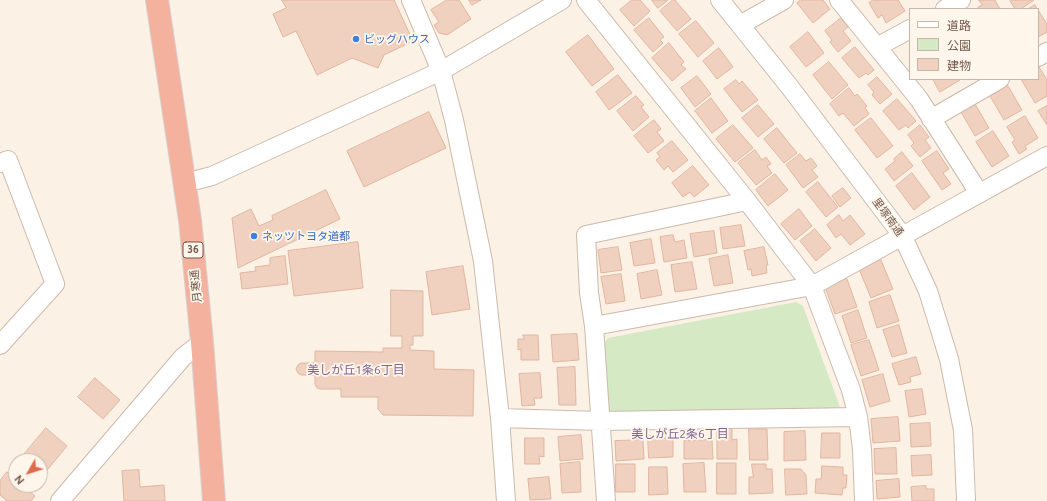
<!DOCTYPE html>
<html>
<head>
<meta charset="utf-8">
<style>
	body { margin:0 }
	#map { position:relative; width:1047px; height:501px; overflow:hidden; background:#fbf2e5; font-family:Ubuntu,"Noto Sans JP",sans-serif }
	canvas { display:block }
	.legend { position:absolute; left:909px; top:8px; width:130px; height:72px; box-sizing:border-box; background:#fef6eb; border:1px solid #c6b7ab; margin:0; padding:5px 7px; list-style:none; font-size:12px; color:#73584b }
	.legend li { display:flex; align-items:center; gap:8px; height:20px }
	.legend b { width:20px; border:1px solid #c6b7ab }
	.north { position:absolute; left:8px; top:453px; width:40px; height:40px; box-sizing:border-box; background:#fef6eb; border:1px solid #c6b7ab; border-radius:50%; rotate:231deg; font-size:11px; font-weight:700; line-height:16px; text-align:center; color:#73584b }
	.north::after { content:''; display:block; margin:auto; width:14px; height:18px; background:#e1694f; clip-path:polygon(50% 0,100% 100%,50% 72%,0 100%) }
</style>
</head>
<body>
<div id="map">
<canvas width="1047" height="501"></canvas>
<ul class="legend">
<li><b style="height:5px;background:#fff"></b>道路</li>
<li><b style="height:11px;background:#d4e9c4"></b>公園</li>
<li><b style="height:11px;background:#f0d0be"></b>建物</li>
</ul>
<div class="north">N</div>
</div>
<script>
const ctx = document.querySelector('canvas').getContext('2d');
ctx.lineJoin = 'round';
function fill(path, color) {
  ctx.fillStyle = color;
  ctx.fill(path, 'evenodd');
}
function trace(path, color, width, dash) {
  ctx.strokeStyle = color;
  ctx.lineWidth = width;
  ctx.lineCap = dash ? 'butt' : 'round';
  ctx.setLineDash(dash || []);
  ctx.stroke(path);
}
function write(font, color, halo, rows, align = 'center') {
  ctx.font = font + ' Ubuntu,"Noto Sans JP",sans-serif';
  ctx.lineWidth = 3.5;
  ctx.setLineDash([]);
  ctx.textBaseline = 'middle';
  ctx.strokeStyle = halo;
  ctx.fillStyle = color;
  for (const [text, x, y, turn = 0] of rows) {
    ctx.save();
    ctx.translate(x, y);
    ctx.rotate((+turn || 0) * Math.PI / 180);
    ctx.textAlign = isNaN(turn) ? turn : align;
    if (halo) ctx.strokeText(text, 0, 0);
    ctx.fillText(text, 0, 0);
    ctx.restore();
  }
}
fill(new Path2D(`
	M796,302l7,4 37,101 -5,5 -219,4 -7,-7 -6,-65 5,-6z`), '#d4e9c4');
const building = new Path2D(`
	M282,0h112l19,41 -29,14 -6,13 -26,-10 -35,17 -21,-44 -13,6 -10,-23 13,-6z
	M447,0h12l12,19 -24,16 -8,-2 -5,-8 5,-3 -8,-12z
	M469,0h12l-9,5z
	M632,0h8l10,11 -16,15 -14,-16z
	M652,0h16l-10,8z
	M673,0h2l16,19 -14,12 -17,-20z
	M801,0h22l7,9 -17,14 -16,-20z
	M873,0h25l7,11 -19,12 -4,-8 -4,3 -9,-15z
	M979,0h16l5,9h-21l-1,-2 4,-2z
	M1011,0h23l-13,9h-6l-5,-8z
	M1035,5l2,4h-9z
	M1038,10l9,14v8l-9,5z
	M649,18l15,19 -4,3 3,3 -10,9 -19,-22z
	M841,18l7,9 -5,4 8,10 -13,11 -8,-10 2,-2 -7,-9z
	M696,21l18,22 -16,14 -19,-23z
	M808,32l16,21 -18,14 -16,-20z
	M588,35l26,34 -22,17 -26,-34z
	M669,43l15,19 -3,3 5,4 -14,12 -20,-23z
	M855,47l19,23 -6,5 -2,-2 -7,5 -17,-20z
	M719,48l14,19 -16,12 -14,-18z
	M829,62l19,23 -16,14 -19,-24z
	M1038,67h1l8,13v16l-12,7 -14,-24h17z
	M618,75l14,18 -23,17 -13,-18z
	M697,76l14,18 -16,13 -14,-19z
	M877,77l15,17 -12,10 -8,-9 2,-3 -6,-7z
	M933,79h27v1l-20,12z
	M736,80l3,4 3,-3 16,19 -16,12 -18,-23z
	M1008,86l14,24 -18,10 -14,-24z
	M849,88l6,8 2,-2 10,12 -2,2 4,6 -15,12 -11,-13 -4,3 -9,-12z
	M636,96l8,9 -3,2 8,10 -16,14 -16,-20z
	M711,98l17,23 -16,12 -17,-22z
	M897,99l19,22 -8,7 -2,-3 -7,5 -16,-19z
	M975,104l14,24 -14,8 -14,-24z
	M758,105l16,19 -16,13 -16,-19z
	M1047,106v19l-9,-14z
	M429,112l17,36 -82,39 -17,-36z
	M1025,116l13,22 -13,8 2,3 -8,5 -7,-12 3,-2 -8,-13z
	M871,118l22,28 -16,12 -22,-28z
	M654,120l7,9 -4,3 7,9 -16,12 -14,-17z
	M733,125l20,23 -18,14 -19,-23z
	M920,125l9,12 -4,3 6,8 -11,9 -9,-11 3,-3 -6,-8z
	M777,128l20,25 -13,10 -20,-24z
	M993,131l16,25 -17,11 -16,-25z
	M672,141l16,19 -15,12 -5,-6 -4,4 -8,-10 4,-3 -3,-4z
	M755,150l7,10 4,-3 5,7 -4,2 5,7 -16,12 -18,-22z
	M937,151l12,18 -6,4 8,11 -9,6 -20,-29z
	M902,152l11,14 -19,15 -9,-12 10,-8 -1,-2z
	M800,154l6,7 5,-3 6,8 -5,4 6,7 -15,11 -17,-23z
	M693,166l16,19 -15,12 -4,-5 -7,5 -11,-14z
	M912,173l18,24 -16,13 -18,-24z
	M775,174l13,16 -20,16 -12,-16z
	M818,182l20,25 -12,10 -20,-25z
	M843,188l8,10 -11,9 -8,-11z
	M326,190l14,29 -102,49 -6,-50 19,-9 8,17 14,-6 -1,-4z
	M799,209l13,17 -17,14 -14,-16z
	M839,215l4,6 7,-6 15,19 -15,11 -9,-11 -5,4 -9,-13z
	M741,225l4,21 -22,3 -3,-21z
	M815,229l16,19 -15,13 -16,-20z
	M714,231l3,22 -23,4 -4,-23z
	M673,235l2,7 9,-2 3,18 -23,4 -4,-25z
	M651,239l4,24 -21,3 -4,-23z
	M358,242l5,46 -69,8 -6,-45z
	M618,247l4,23 -21,3 -3,-23z
	M764,247l4,18h-2l1,8 -15,3 -1,-7 -3,1 -4,-19z
	M728,255l5,28 -19,3 -5,-27z
	M285,256l3,28 -46,5 -2,-16 16,-2 -1,-4 15,-2v-7z
	M881,260l12,29 -22,9 -12,-29z
	M692,262l5,27 -22,3 -4,-27z
	M463,266l7,43 -38,6 -6,-43z
	M657,270l5,25 -21,4 -4,-25z
	M621,274l4,27 -19,3 -5,-27z
	M847,279l10,28 -22,7 -10,-27z
	M391,290l32,1v45h-10v9h-3v5l24,1v18l40,1 -1,46 -90,-1 -5,-6v-12h-37v-8h-20l-4,-1 -2,-4v-9h-14l-3,-2 -2,-4 2,-4 3,-2h14v-12l68,1v-4h19v-12h-11z
	M890,295l9,26 -22,7 -8,-26z
	M858,310l9,28 -16,5 -9,-27z
	M899,325l8,28 -15,4 -9,-27z
	M577,334l2,26 -26,2 -2,-27z
	M523,335h15l1,25h-18v-11l-3,1v-11h6z
	M869,340l10,30 -18,6 -10,-31z
	M916,357l5,17 -11,3 1,5 -12,3 -7,-21z
	M575,367l1,38h-17l-2,-37z
	M540,373l2,25h-8l1,7 -13,1 -3,-32z
	M883,374l7,27 -20,6 -8,-27z
	M95,378l25,22 -17,19 -25,-22z
	M922,389l4,25 -17,3 -4,-26z
	M898,417l2,24 -27,2 -2,-24z
	M930,423l1,23 -20,1 -1,-23z
	M46,428l21,18 -24,29 -3,-3v-11h-14l-4,-4z
	M732,429v11l5,-1v20h-20v-29z
	M749,429h18l1,31h-18z
	M805,431l1,29 -22,1v-29z
	M822,433h18v25h-19z
	M581,435l2,24 -23,2 -2,-24z
	M648,436h25v21l-24,1z
	M525,438h19v19l-5,-1 1,8h-15z
	M643,440l1,19 -28,2 -1,-20z
	M712,440l1,19h-29v-18z
	M896,448l1,26h-22l-1,-25z
	M931,455l1,20 -20,1 -1,-20z
	M580,462l1,30 -19,1 -2,-29z
	M704,463l2,29h-22l-1,-28z
	M717,463h19v31h-19z
	M616,464h19v28h-19z
	M752,464h14v5h6l1,24 -24,1v-17h4z
	M822,466l21,1v8h4l-1,13h-3l-1,7 -27,-2 1,-14h5z
	M649,467h18l1,27 -19,1z
	M785,469h16l5,6 1,19 -21,1z
	M139,470l1,17 24,-2 1,16h-41l-2,-30z
	M7,472l9,8v5h6l13,11 -4,5h-24l-7,-6v-14z
	M549,477l2,22 -21,1 -2,-21z
	M899,479l1,18 -23,2 -1,-18z
	M926,486v3h8v12h-22l-1,-14z`);
fill(building, '#f0d0be');
trace(building, '#e2b59f', 1);
const minor = new Path2D(`
	M411,0l30,71 13,49 29,141 17,157 6,83
	M586,0l161,201 65,85 39,104 7,27 4,32 2,52
	M720,0l69,86 113,149 26,56 21,68 14,71 3,71
	M839,0l80,99 60,94
	M945,9l16,-9
	M740,25l44,-25
	M877,47l33,-18
	M1038,57l9,-5
	M931,119l69,-40
	M0,163l8,-3 47,124 -55,61
	M185,183l27,-7 229,-105 121,-71
	M594,326l218,-40 235,-130
	M500,418l100,3 258,-4
	M60,501l123,-144 19,-15
	M606,501l-12,-175 -5,-33 -3,-58 161,-34`);
const highway = new Path2D(`
	M157,0l33,220 12,122 12,159`);
trace(minor, '#cdb9ac', 20);
trace(highway, '#d8d0cd', 24);
trace(minor, '#fff', 18);
trace(highway, '#f3b19e', 22);
for (const [x, y, r, color] of [
	[356,39,4,"#3f7fe0"],
	[254,236,4,"#3f7fe0"]
]) {
  const dot = new Path2D();
  dot.arc(x, y, r, 0, 2 * Math.PI);
  ctx.fillStyle = color;
  ctx.fill(dot);
  trace(dot, '#fef6eb', 1.5);
}
for (const [x, y, w] of [
	[193,250,20]
]) {
  const box = new Path2D();
  box.roundRect(x - w / 2, y - 8, w, 16, 3);
  ctx.fillStyle = '#fef6eb';
  ctx.fill(box);
  trace(box, '#73584b', 1);
}
write('bold 10px', '#73584b', null, [
	["36",193,250]
]);
write('11px', '#366cbe', '#fef6eb', [
	["ビッグハウス",364,39],
	["ネッツトヨタ道都",262,236]
], 'left');
write('11px', '#73584b', '#fef6eb', [
	["里塚南通",888,217,54],
	["月寒通",196,286,-96]
]);
write('12px', '#7f6390', '#fef6eb', [
	["美しが丘1条6丁目",356,370],
	["美しが丘2条6丁目",680,434]
]);
</script>
</body>
</html>
